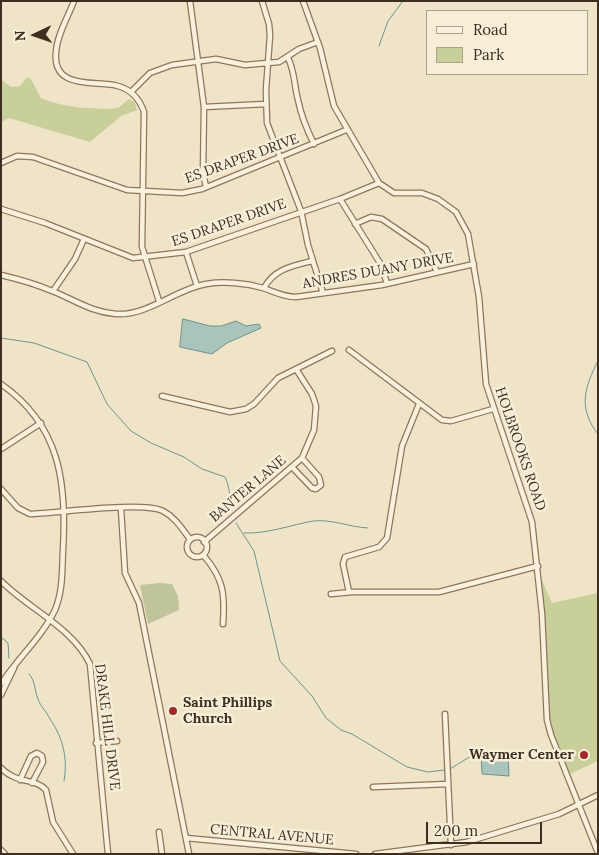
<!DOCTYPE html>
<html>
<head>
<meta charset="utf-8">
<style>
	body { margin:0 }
	#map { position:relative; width:599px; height:855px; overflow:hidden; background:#f0e4c8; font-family:Lora,serif }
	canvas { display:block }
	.frame { position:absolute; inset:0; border:2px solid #3d2e20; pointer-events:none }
	.legend { position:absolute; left:426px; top:10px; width:162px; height:65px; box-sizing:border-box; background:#f7eed8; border:1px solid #ada18e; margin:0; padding:6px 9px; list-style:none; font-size:15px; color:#3d2e20 }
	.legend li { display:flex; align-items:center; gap:10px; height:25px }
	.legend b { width:25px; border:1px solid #ada18e }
	.north { position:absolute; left:10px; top:10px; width:50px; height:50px; -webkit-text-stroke:4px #f7eed8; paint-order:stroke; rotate:267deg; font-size:14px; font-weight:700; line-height:20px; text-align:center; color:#3d2e20 }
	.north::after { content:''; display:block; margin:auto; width:18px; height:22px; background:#3d2e20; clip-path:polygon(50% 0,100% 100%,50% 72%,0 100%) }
	.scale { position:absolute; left:426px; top:822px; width:116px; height:22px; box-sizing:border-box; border:2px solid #3d2e20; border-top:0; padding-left:6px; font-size:15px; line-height:18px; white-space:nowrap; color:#3d2e20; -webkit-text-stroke:4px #f7eed8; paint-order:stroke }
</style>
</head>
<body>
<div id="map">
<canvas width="599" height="855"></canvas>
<div class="frame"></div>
<ul class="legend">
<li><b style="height:6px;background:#faf1dc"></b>Road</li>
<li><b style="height:14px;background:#c9cf9b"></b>Park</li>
</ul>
<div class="north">N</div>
<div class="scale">200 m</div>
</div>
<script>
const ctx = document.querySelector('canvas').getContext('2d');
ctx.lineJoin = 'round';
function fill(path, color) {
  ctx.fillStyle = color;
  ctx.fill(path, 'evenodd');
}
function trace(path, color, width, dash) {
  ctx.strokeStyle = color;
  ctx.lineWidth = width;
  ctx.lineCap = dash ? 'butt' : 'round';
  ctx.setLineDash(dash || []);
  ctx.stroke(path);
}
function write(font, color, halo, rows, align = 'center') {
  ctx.font = font + ' Lora,serif';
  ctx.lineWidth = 5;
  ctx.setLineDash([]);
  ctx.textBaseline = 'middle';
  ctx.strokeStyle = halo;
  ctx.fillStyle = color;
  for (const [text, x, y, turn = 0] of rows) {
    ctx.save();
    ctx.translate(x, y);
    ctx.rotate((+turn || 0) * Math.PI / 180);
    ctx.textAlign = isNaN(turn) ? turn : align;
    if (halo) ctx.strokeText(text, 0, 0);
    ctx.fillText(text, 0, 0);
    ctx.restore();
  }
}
fill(new Path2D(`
	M27,77l4,2 10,19c23,10 46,10 70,11l7,-1 11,-9 6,3 2,8 -16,6 -31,26 -81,-24 -8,4v-43l10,8 9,-1z
	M542,580l10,23 46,-10v168l-28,13 -16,-38 -5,-18z`), '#c9cf9b');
fill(new Path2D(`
	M159,583l13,1 6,12 1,14 -31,14 -8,-39z`), '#bfc49a');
const water = new Path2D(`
	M183,319l27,7h11l15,-5 10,5 13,-2 2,4 -34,15 -15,11 -32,-7z
	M484,752l24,3 1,21 -27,-2 -1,-19z`);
fill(water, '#a9c4bc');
trace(water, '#6f938a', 1);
trace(new Path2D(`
	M379,46l9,-25 15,-20
	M1,338l33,5 53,19 20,42 24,27 20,12 33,14 18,12 23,8c5,10 3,20 11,29
	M598,361c-14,27 -20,48 0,73
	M236,523l18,28 26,110 32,35 14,22 15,12 11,4 55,33 21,5 16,-2
	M244,533c23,1 47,-8 69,-12 19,-2 36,6 55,7
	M1,637l7,6 1,15
	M29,674c7,8 5,16 9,25 2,7 9,13 12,20 13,19 18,39 14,62
	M450,769l21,-13 11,-1`), '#6f938a', 1);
const minor = new Path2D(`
	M74,1c-6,16 -17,34 -18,51 -4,39 41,28 62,34 14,4 22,14 26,26l-2,135 17,54
	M190,1l14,106 -1,66 3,14
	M262,1l7,23 1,11 -4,55 1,33 34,88 7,34 15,48
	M303,1l17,47 14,58 45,77 15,10h28l16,6 18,13 12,22 11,63 7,87 46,138 10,92 5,106 4,15 47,118
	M288,58c7,14 6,27 10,42 3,15 9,30 16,44
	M131,92l19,-19 22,-8 44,-6 29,6 34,-3 20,-13 19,-7
	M204,107l62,-3
	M1,163l16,-7 16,1 94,33 55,3 20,-4 144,-59
	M340,199l40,64 7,20
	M1,209l44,14 88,35 53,-6 154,-53 39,-16
	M355,224l16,-7 11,2 44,30 11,23
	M186,252l11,34
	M1,275c17,4 35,9 51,16 23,9 39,21 64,23 32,2 60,-25 90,-30 18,-3 40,-1 57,4 12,4 20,9 33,9l86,-12 92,-21
	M264,288c10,-19 28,-22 48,-27
	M53,291l22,-32 9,-20
	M349,350l93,70 9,1 42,-12
	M1,384c59,41 66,98 62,166 -1,20 0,41 -8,60 -13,27 -38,49 -54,74
	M162,396l68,16 16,-3 8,-5 24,-26 54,-27
	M1,449l40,-26
	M292,467l20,21 4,1 5,-4 -2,-8 -17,-19
	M1,489l17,19 12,6c29,-1 111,-13 133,-3 12,6 19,18 27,28
	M121,509l4,64 14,30 50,251
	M187 547a10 10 0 1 1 20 0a10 10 0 1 1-20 0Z
	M204,542l98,-84 12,-28 2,-24 -4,-12 -16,-25
	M204,556c20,23 21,39 19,68
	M1,581c28,28 72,47 89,83l18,190
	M349,592l-6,-28 2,-7 34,-10 8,-9 15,-92 17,-42
	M331,594l21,-2h87l99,-26
	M1,695l13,-27
	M445,714l6,131
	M96,743l21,-2
	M1,768c15,16 35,10 45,22l7,32 20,32
	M20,780l11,-24 6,-3 5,3 1,6 -11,21
	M373,787l75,-3
	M159,832l3,22
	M186,838l170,16
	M1,850l4,4
	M375,854l92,-12 92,-28 39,-19`);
trace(minor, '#8d765c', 7);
trace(minor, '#faf1dc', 4.5);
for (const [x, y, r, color] of [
	[173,711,5,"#9e2a2b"],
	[584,755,5,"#9e2a2b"]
]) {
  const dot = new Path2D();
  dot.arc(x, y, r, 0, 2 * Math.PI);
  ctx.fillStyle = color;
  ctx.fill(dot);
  trace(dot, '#f7eed8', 2);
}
write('14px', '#3d2e20', '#f7eed8', [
	["ES DRAPER DRIVE",242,159,-20],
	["ES DRAPER DRIVE",229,223,-19],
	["ANDRES DUANY DRIVE",378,271,-10],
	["HOLBROOKS ROAD",520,449,71],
	["BANTER LANE",248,489,-40],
	["DRAKE HILL DRIVE",107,727,83],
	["CENTRAL AVENUE",272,835,5]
]);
write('bold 14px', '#3d2e20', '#f7eed8', [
	["Saint Phillips",183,703],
	["Church",183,719],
	["Waymer Center",574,755,"right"]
], 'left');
</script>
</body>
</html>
